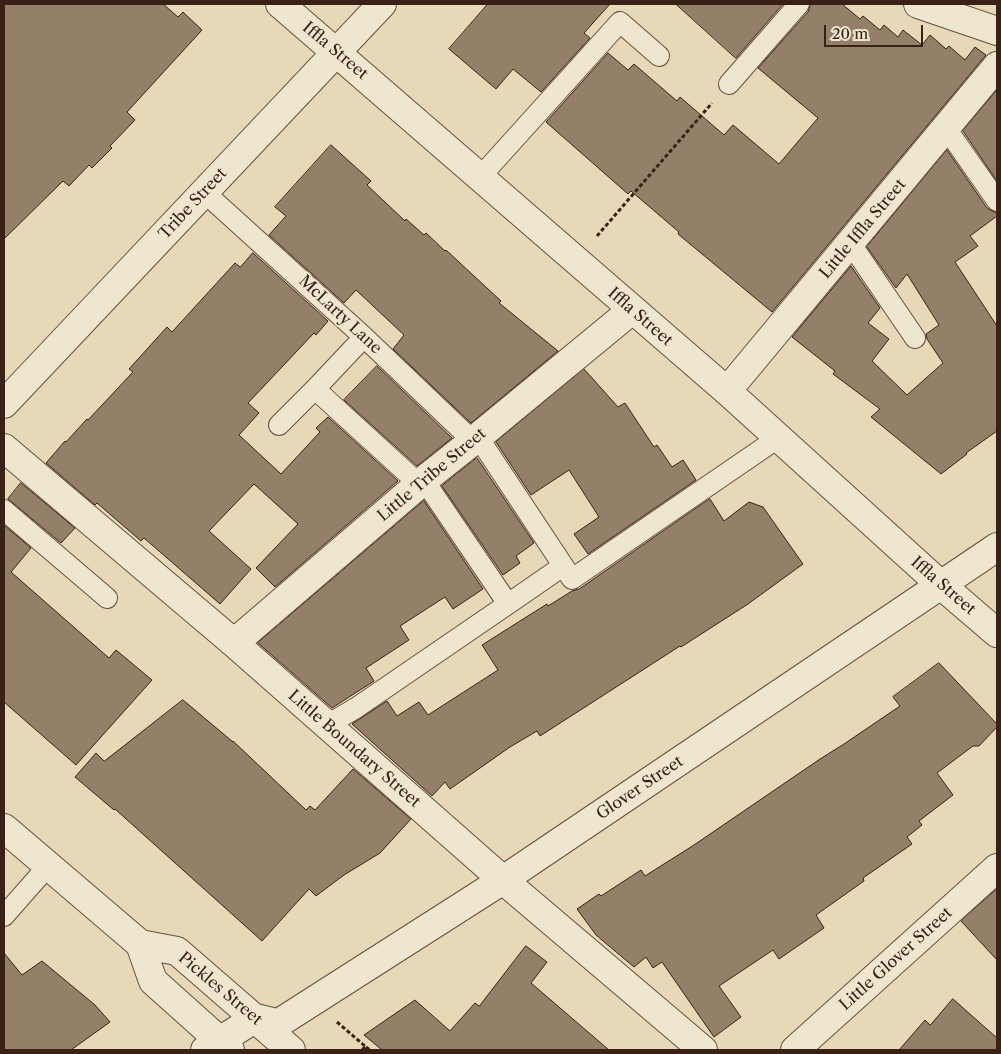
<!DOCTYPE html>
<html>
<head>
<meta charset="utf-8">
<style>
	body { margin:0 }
	#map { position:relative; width:1001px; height:1054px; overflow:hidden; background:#e7d8b7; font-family:"Libre Caslon Text",serif }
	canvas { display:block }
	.frame { position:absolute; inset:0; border:5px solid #3a2115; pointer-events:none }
	.scale { position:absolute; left:824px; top:25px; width:99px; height:22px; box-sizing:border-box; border:2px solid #3a2115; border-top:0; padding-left:6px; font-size:15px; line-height:18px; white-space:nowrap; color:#3a2115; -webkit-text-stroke:4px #efe6d0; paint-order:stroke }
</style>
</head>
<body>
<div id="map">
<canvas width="1001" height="1054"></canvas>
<div class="frame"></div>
<div class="scale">20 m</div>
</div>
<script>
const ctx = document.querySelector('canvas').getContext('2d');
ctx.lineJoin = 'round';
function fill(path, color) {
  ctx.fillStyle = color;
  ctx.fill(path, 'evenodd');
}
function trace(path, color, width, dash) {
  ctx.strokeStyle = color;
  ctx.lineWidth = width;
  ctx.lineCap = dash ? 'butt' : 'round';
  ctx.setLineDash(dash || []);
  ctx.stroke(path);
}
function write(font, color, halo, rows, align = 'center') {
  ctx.font = font + ' "Libre Caslon Text",serif';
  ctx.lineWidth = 4;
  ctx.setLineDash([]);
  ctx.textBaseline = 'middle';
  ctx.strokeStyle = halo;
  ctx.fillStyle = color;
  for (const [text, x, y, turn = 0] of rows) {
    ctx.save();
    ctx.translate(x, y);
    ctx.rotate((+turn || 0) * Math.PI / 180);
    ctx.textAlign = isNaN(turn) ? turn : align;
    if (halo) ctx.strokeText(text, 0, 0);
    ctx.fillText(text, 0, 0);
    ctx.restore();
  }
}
const building = new Path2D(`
	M4,4h159l15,13 5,-5 19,18 -75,82 8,8 -25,26 2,2 -20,20 -3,-3 -20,21 -6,-5 -59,58z
	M488,4h122l-26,29 6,5 -49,54 -28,-23 -17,20 -47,-40z
	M676,4h107l-47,54z
	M811,4h31l18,15 3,-3 17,14 4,-5 14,12 5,-7 19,15 8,-10 16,14 3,-3 16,14 10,-13 11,8 -214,257 -94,-78 1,-2 -48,-41 -3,3 -82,-72 62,-69 20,17 6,-6 43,37 3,-4 44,38 9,-10 46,39 39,-46 -60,-50 50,-56z
	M997,90v91l-34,-50z
	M331,145l40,36 -4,4 38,36 1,-2 18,16 2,-2 19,18 1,-1 55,51 -2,2 59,48 -87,72 -78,-74 11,-14 -48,-45 -12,13 -75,-68 17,-19 -11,-9z
	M947,150l40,58 5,3 5,2v3l-27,20 8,10 -23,16 42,64v105l-31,22 1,1 -26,20 -70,-57 9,-8 -47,-35 2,-3 -43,-34 59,-71 29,42 -12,15 21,16 -17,22 35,34 36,-32 -16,-24 -1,-5 13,-9 -32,-51 -11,14 -29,-41z
	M253,253l75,68 -12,14 -2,-2 -66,70 11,10 -20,22 42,39 39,-42 -4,-4 12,-11 70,64 -123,106 -19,-19 42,-44 -44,-40 -45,47 42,38 -31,35 -76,-66 -3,3 -44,-38 -2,2 -49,-42 19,-22 1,1 21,-23 1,1 45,-48 -4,-3 38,-42 5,5 63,-69 5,4z
	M377,366l75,72 -35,28 -73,-66z
	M584,369l34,38 7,-4 29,44 3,-2 15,22 11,-7 13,20 -108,74 -14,-20 25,-17 -30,-47 -38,25 -35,-53z
	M477,458l57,85 -18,13 4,7 -17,12 -61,-89z
	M21,483l54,45 -14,15 -53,-44z
	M710,499l14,22 25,-19 14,5 40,57 -55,40 -67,43 -1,-1 -140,90 -3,-5 -27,16 -60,42 -5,-7 -13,14 -80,-72 35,-23 10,15 22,-14 9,13 70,-45 -16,-25 65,-41 1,2 24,-15 7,-2z
	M424,501l59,88 -30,20 -8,-12 -45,29 9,14 -43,28 8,13 -42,27 -74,-65z
	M4,525l27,23 -20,24 98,86 7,-8 36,30 -76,85 -72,-63z
	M939,663l58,61v3l-18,19h-6l-36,27 16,22 -34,26 3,4 -15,12 5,7 -49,34 1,3 -48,34 8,13 -45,31 -6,-9 -54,36 22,31 -27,20 -52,-75 -9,6 -7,-11 -12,10 -38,-32 -19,-26 22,-15 2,2 40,-26 4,6 49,-31 126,-86 24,-15 56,-38 -7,-9z
	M183,700l50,42v-1l73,69 4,-4 5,4 38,-41 58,50 -31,34 -36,22 -28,21 -7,-7 -47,52 -147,-132 -1,1 -39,-33 21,-24 8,8z
	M997,889v71l-36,-39z
	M526,946l21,16 -16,21 78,67h-227l-18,-15 51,-35 35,31 25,-28 4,3z
	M4,953l18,22 20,-14 53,44 15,17 -39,28h-67z
	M953,999l44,39v12h-98l26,-30 5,5z`);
fill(building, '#948069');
trace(building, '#3a2115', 1);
const service = new Path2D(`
	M729,84l70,-80
	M946,128l51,73
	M481,176l139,-154 39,34
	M204,192l160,145 109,104
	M851,244l64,94
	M315,389l104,95
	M279,425l36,-36 49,-52
	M478,437l94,142 206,-141
	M424,480l84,124 55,-38
	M4,510l103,88
	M327,725l29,-17 152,-104
	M4,916l44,-50`);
const minor = new Path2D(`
	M280,4l447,387 214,194 56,48
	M918,4l79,27
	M727,391l270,-325
	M4,404l378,-400
	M4,448l230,195 269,237 200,170
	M234,643l190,-163 49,-39 159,-131
	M279,1023l224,-143 494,-333
	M205,1050l51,-32 21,5
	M795,1050l202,-182`);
const tertiary = new Path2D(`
	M4,828l136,116 37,7 114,99
	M140,944l13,37 77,69`);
trace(service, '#654f3e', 22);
trace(minor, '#654f3e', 30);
trace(tertiary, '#654f3e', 30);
trace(new Path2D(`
	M597,236l115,-133
	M337,1022l29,25 -5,3
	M366,1047l4,3`), '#3a2115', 3, [4, 2.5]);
trace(service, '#efe6d0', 20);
trace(minor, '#efe6d0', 28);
trace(tertiary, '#efe6d0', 28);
write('16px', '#3a2115', '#efe6d0', [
	["Iffla Street",335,51,40],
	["Tribe Street",193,204,-47],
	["Little Iffla Street",863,229,-50],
	["McLarty Lane",340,315,43],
	["Iffla Street",640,317,41],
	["Little Tribe Street",432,475,-40],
	["Iffla Street",943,586,41],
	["Little Boundary Street",354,749,41],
	["Glover Street",640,788,-34],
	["Little Glover Street",896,959,-42],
	["Pickles Street",220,989,40]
]);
</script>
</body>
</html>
